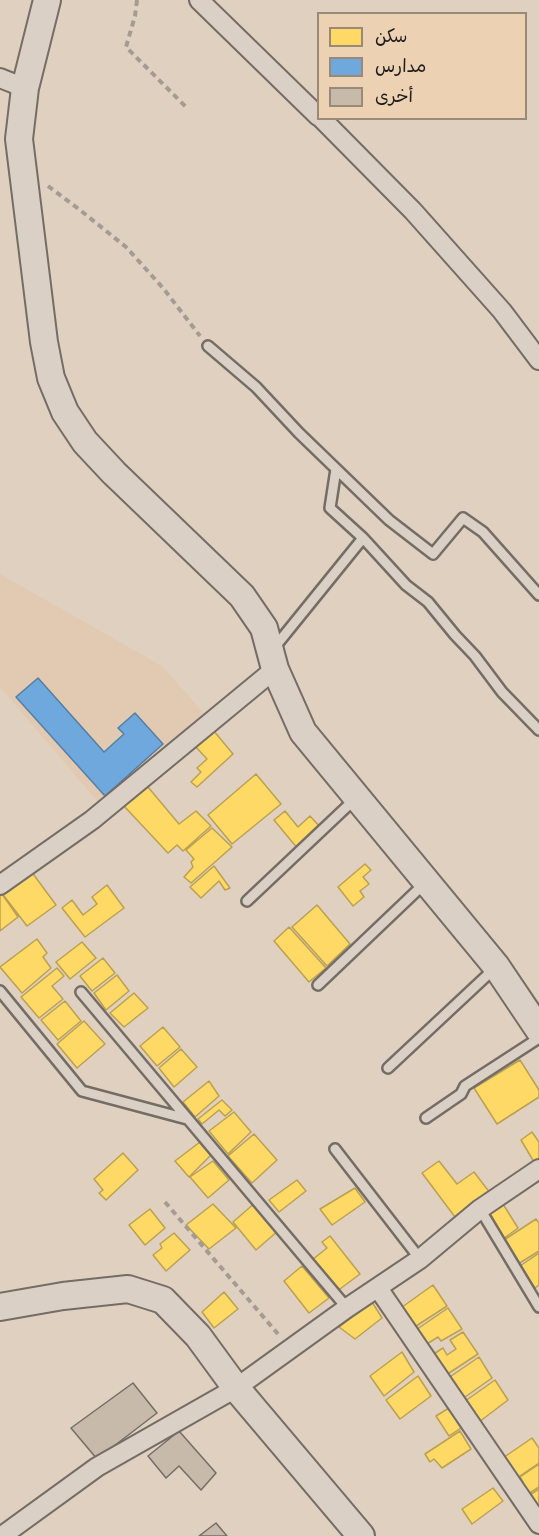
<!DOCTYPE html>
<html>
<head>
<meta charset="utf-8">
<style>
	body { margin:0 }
	#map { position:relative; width:539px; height:1536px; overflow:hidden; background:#e0d0c0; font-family:Dekko,"Playpen Sans Arabic",sans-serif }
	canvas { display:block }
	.legend { position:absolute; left:317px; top:12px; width:210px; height:108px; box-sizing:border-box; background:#edd1b3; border:2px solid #998977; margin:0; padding:8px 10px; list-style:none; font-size:18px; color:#1c1c1c }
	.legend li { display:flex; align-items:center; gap:12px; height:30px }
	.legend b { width:30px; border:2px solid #998977 }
</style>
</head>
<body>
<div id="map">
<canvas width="539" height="1536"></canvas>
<ul class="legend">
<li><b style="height:16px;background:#ffd966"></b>سكن</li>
<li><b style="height:16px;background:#6fa8dc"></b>مدارس</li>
<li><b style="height:16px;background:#c7baab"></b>أخرى</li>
</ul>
</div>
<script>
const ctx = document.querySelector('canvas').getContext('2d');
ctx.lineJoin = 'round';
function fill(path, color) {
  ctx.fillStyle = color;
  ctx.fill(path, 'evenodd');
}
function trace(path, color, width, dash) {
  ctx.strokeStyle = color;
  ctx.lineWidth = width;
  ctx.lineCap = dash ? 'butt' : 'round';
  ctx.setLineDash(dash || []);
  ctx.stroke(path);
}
fill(new Path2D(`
	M0,574l162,92 47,53 -106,89 -103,-121z`), '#e1cab1');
const homes = new Path2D(`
	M213,730l20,24 -36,33 -6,-5 10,-10 -4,-4 10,-9 -12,-13z
	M256,774l25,30 -49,40 -24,-29z
	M148,787l31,37 17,-13 15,15 -28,25 -6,-6 -9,8 -44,-47z
	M285,811l13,16 12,-11 12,13 -24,20 -24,-29z
	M212,828l20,19 -41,36 -7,-6 9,-10 -2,-5 3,-3 -8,-9z
	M365,864l6,6 -8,7 6,7 -9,7 4,6 -11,9 -15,-19z
	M214,866l16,22 -5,2 -6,-9 -18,17 -11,-11z
	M31,871l25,34 -29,21 -26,-34z
	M107,885l17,23 -39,29 -23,-29 10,-8 11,15 14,-11 -5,-7z
	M2,894l16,23 -18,14v-35z
	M317,905l33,39 -23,22 -35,-39z
	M289,927l37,41 -17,14 -35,-41z
	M37,939l10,14 -4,4 8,11 -29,25 -22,-26z
	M82,942l14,16 -26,21 -14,-17z
	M103,958l12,15 -23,18 -12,-15z
	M57,968l7,8 -12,10 11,13 -24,19 -18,-21z
	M117,975l12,16 -23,19 -12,-17z
	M134,993l14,15 -24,19 -14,-14z
	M65,1001l16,20 -23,19 -17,-20z
	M84,1021l21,23 -28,24 -20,-24z
	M163,1027l17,20 -23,19 -17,-20z
	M181,1049l16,18 -23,20 -15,-19z
	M520,1060l19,30v7l-42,27 -23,-36z
	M209,1081l10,15 -24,21 -12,-15z
	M222,1100l10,10 -7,6 -6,-6 -17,14 -4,-5z
	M234,1112l17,20 -23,22 -19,-23z
	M532,1132l7,10v17l-5,3 -13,-22z
	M254,1134l23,26 -25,23 -24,-27z
	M200,1142l11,13 -22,22 -14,-16z
	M123,1153l15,17 -32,30 -7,-7 4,-3 -9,-11z
	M213,1161l16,19 -21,18 -18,-21z
	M439,1161l18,23 17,-12 16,21 -35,24 -33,-44z
	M297,1180l9,11 -27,21 -10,-12z
	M355,1188l10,14 -33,23 -12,-16z
	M256,1202l23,28 -23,20 -23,-28z
	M213,1204l23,24 -27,21 -23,-24z
	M503,1204l15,24 -15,11 -15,-25z
	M150,1209l15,19 -20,17 -16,-20z
	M536,1219l3,4v28l-21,13 -14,-24z
	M174,1233l16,17 -24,21 -13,-16 9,-7 -2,-4z
	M330,1236l30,38 -24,18 -24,-32 15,-12 -5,-6z
	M539,1253v32l-4,3 -15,-22z
	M302,1266l27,32 -20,15 -25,-32z
	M433,1285l14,21 -37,24 -12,-20z
	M224,1292l14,17 -24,19 -12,-16z
	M372,1302l10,16 -27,21 -16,-12z
	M448,1308l14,21 -21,12 -3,-4 -16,10 -9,-15z
	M463,1332l15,22 -35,23 -14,-20 14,-9 4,7 9,-6 -6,-9z
	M402,1352l12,20 -30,24 -14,-20z
	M479,1357l13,21 -34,24 -14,-21z
	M418,1376l13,20 -31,23 -14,-19z
	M495,1380l13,20 -33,25 -14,-21z
	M449,1408l12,20 -12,8 -13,-20z
	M460,1431l11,18 -29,19 -8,-9 -4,3 -5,-8z
	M532,1438l7,10v15l-25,17 -14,-20z
	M539,1464v23l-17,11 -7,-11 8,-5 -3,-5z
	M493,1488l10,13 -31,23 -10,-15z
	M539,1489v23l-15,-13z`);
fill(homes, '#ffd966');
trace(homes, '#bba050', 1.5);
const schools = new Path2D(`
	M38,678l66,74 20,-18 -6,-6 17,-15 28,31 -58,52 -89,-99z`);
fill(schools, '#6fa8dc');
trace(schools, '#567ea2', 1.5);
const building = new Path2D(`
	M133,1383l24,30 -60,46 -26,-31z
	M179,1431l37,42 -15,17 -22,-24 -13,12 -18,-22z
	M216,1523l11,13h-28z`);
fill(building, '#c7baab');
trace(building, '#746d66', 1.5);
const lane = new Path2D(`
	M208,346l48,41 43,46 90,87 44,34 30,-36 20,14 56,63
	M336,469l-6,39 33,30 43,47 22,17 27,33 20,21 27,36 37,38
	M274,648l89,-110
	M247,901l108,-102
	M318,985l107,-102
	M0,991l82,100 105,28
	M81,992l266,316
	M388,1068l107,-100
	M426,1118l35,-24 4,-8 74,-48
	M335,1149l85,110
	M480,1209l59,98`);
const street = new Path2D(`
	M199,0l119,116
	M0,78l25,10
	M321,118l92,93 89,100 37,49
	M0,885l92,-65 183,-151
	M378,1288l161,236
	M2,1536l95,-69 139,-79 111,-80 73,-49 60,-50 59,-40`);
const secondary = new Path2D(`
	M47,0l-22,88 -6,51 25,203 7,36 14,34 20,30 29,31 128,123 22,32 11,41 28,63 193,234 43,64
	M0,1307l63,-11 65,-7 35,11 35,36 38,52 125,148`);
trace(lane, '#746d66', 14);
trace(street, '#746d66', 22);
trace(secondary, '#746d66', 30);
trace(new Path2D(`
	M137,0l-2,16 -9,31 62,62
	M48,186l32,24 46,37 37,41 37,48
	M165,1202l113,132`), '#a49c93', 4, [6, 4.5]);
trace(lane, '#dbd0c5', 9);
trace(street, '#dbd0c5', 18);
trace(secondary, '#dbd0c5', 26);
</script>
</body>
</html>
